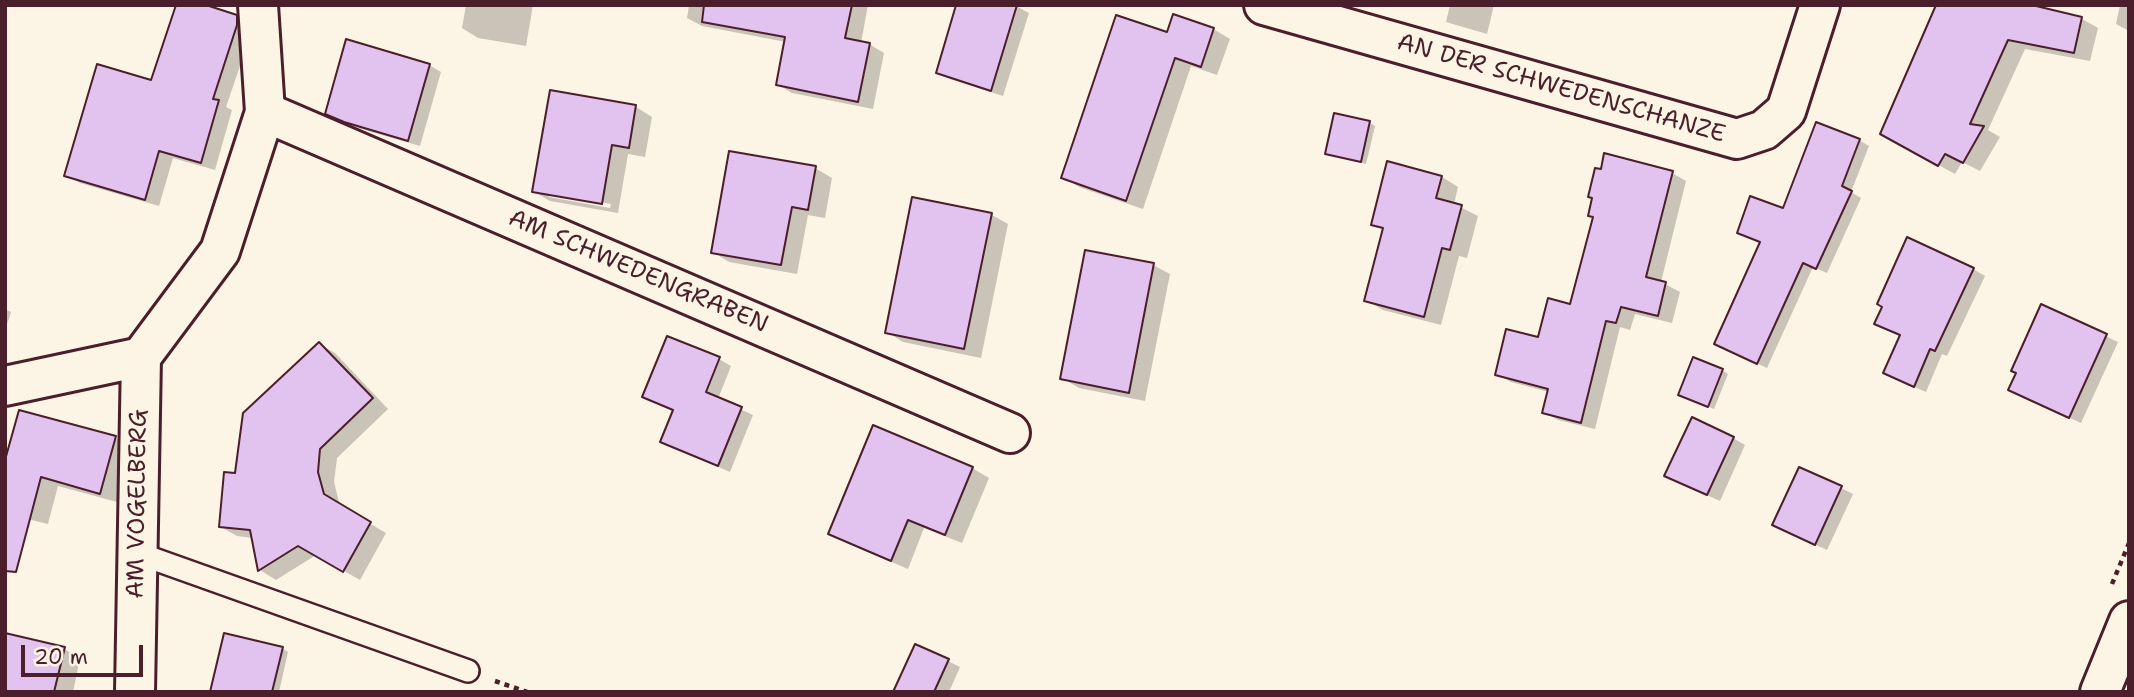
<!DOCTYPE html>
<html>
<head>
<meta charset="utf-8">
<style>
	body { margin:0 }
	#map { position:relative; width:2134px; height:697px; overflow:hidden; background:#fcf5e5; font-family:"Shantell Sans",sans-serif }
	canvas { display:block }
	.frame { position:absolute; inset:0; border:7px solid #4a1f2b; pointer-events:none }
	.scale { position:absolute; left:21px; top:645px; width:122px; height:32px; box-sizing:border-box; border:4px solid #4a1f2b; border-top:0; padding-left:9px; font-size:21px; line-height:24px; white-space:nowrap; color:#4a1f2b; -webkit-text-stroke:5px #fcf5e5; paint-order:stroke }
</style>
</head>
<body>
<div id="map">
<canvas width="2134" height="697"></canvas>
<div class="frame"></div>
<div class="scale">20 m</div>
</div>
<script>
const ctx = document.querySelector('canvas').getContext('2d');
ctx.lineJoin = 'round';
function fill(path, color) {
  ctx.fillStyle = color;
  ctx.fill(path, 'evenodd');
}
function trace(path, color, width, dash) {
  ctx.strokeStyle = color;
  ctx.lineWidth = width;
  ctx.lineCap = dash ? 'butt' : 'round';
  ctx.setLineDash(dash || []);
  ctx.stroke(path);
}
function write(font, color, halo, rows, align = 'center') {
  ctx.font = font + ' "Shantell Sans",sans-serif';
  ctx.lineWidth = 5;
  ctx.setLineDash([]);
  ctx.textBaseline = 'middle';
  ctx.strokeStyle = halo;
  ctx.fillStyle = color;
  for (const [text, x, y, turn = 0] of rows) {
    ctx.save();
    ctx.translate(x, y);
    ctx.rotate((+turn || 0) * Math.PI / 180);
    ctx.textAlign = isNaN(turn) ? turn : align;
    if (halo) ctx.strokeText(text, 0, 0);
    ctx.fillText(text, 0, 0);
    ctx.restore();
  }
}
fill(new Path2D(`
	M466,5h67l-7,41 -48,-8 -16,-10z
	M689,5h179l-7,38 8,1 15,9 -11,56 -81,-16 -15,-9 9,-42 -84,-16 -15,-8z
	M1014,5l15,8 -26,83 -53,-17 -12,-6z
	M1450,5h44l-7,29 -41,-12z
	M2025,5l57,14 16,9 -8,33 -65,-12 -37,81 12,7 -20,34 -18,-9 -7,12 -57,-31z
	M2120,5h9v26l-13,-7z
	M236,17l14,8 1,9 -25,73 6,3 -17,60 -42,-12 -14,48 -79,-23 -14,-8 86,-92z
	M1213,29l17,10 -13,36 -26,-9 -48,143 -64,-22 -16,-10 105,-143z
	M429,65l12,7 -21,74 -62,-18 -31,-15z
	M551,92l85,15 16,10 -7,40 -17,-3 -10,59 -68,-12 -17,-10zM549,193l62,11 -1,4 -61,-11z
	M1369,122l6,4 -9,38 -39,-11z
	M1859,140l10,6 -18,46 10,6 -34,75 -14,-6 -46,101 -41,-19 36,-106 -23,-11 45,-21z
	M815,168l17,10 -7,40 -17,-3 -11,59 -68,-12 -16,-10z
	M1672,173l14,8 -25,101 19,10 -8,31 -37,-9 -5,16 -10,-3 -25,102 -37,-9 -14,-8 5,-20 -38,-10 -14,-8 42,-35 32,-33z
	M1442,177l16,10 -4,17 24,12 -11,42 -8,-2 -18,69 -58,-15 -17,-10 18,-70 -11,-6z
	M913,199l79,16 16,9 -27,134 -78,-16 -16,-10z
	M1153,265l17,9 -25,127 -66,-13 -17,-10z
	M1973,269l12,7 -38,80 -5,-2 -16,38 -30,-13 6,-43 -18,-29z
	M2042,306l76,36 -37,81 -59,-27z
	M5,309l6,3 -6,19z
	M319,344l16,9 53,56 -51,49 -3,24 6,24 46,27 -26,47 -44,-25 -40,25 -16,-10 -7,-32 -16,-2 -16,-9 16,-52z
	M719,359l12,7 -13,33 35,16 -23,57 -68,-30 13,-31 -31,-15z
	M1722,370l6,4 -14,35 -28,-12z
	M115,438l17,9 -15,55 -59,-16 -10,38 -37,-9 -6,-48z
	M1733,438l12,7 -25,56 -42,-19z
	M972,468l17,10 -27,65 -38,-15 -16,41 -61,-26 -17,-10z
	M1841,488l12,6 -26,56 -40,-18z
	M282,648l6,4 -9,40h-67z
	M64,649l16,9 -7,34h-68z
	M948,661l12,6 -11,25h-54z`), '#0003');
const building = new Path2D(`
	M176,5h30l31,10v10l-24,74 6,1 -18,63 -42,-12 -14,49 -81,-24 33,-112 54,16z
	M704,5h148l-7,33 25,5 -12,59 -82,-17 9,-48 -83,-15z
	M956,5h61l-26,86 -55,-18z
	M1936,5h96l50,12 -8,36 -66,-13 -38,84 14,2 -21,37 -18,-9 -7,12 -58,-32z
	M1173,14l41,14 -13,39 -26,-9 -49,143 -65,-23 55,-163 51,17z
	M346,39l84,25 -22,77 -64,-19 -19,-8z
	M550,90l86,15 -7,43 -17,-3 -10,59 -70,-12z
	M1334,113l36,8 -9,41 -36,-8z
	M1816,122l44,17 -18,47 10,5 -36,78 -13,-6 -46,101 -43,-20 46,-102 -23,-9 13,-37 33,12z
	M729,151l87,15 -8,44 -16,-3 -11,58 -70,-12z
	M1604,153l69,18 -27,106 20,5 -8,34 -37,-9 -5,16 -10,-2 -25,102 -39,-10 6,-24 -53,-14 11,-46 32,8 10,-39 22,6 23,-87 -5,-1 4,-18 -4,-1 7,-29 6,1z
	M1387,161l55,15 -6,22 26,7 -12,45 -8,-2 -18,69 -60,-16 19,-73 -12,-3z
	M912,197l80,16 -28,136 -79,-16z
	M1907,237l67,31 -39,83 -5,-2 -16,38 -31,-14 17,-38 -26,-11 8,-17 -5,-3z
	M1085,250l69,13 -25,130 -69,-14z
	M2041,304l66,30 -38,84 -61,-28 8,-17 -5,-2z
	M667,336l53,21 -14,35 36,15 -24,59 -58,-24 13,-32 -31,-13z
	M319,342l54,56 -53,51 -2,23 6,22 47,28 -28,50 -45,-26 -40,25 -8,-41 -31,-3 5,-55 11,1 8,-60z
	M1693,357l30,12 -15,38 -30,-12z
	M19,410l97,26 -16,58 -59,-17 -25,95 -11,-1v-111z
	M1692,417l42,20 -27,58 -43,-19z
	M873,425l100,42 -28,68 -37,-15 -17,41 -63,-27z
	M1799,467l43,19 -27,59 -43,-20z
	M5,633l60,14 -11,45h-49z
	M224,633l59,14 -11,45h-62z
	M915,644l34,15 -15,33h-41z`);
fill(building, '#e2c2ef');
trace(building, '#4a1f2b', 2);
const service = new Path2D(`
	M137,553l331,118`);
const minor = new Path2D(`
	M1264,5l473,134 27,-9 22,-19 34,-106
	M265,112l745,321
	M5,386l136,-29 79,-106 45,-139 -7,-107
	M135,692l6,-335`);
const tertiary = new Path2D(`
	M2100,692l29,-71`);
trace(service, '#4a1f2b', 26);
trace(minor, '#4a1f2b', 44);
trace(tertiary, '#4a1f2b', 44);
trace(new Path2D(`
	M2112,584l17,-41
	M495,681l32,11`), '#4a1f2b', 4.5, [5, 5]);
trace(service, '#fcf5e5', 21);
trace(minor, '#fcf5e5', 38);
trace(tertiary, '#fcf5e5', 38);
write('24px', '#4a1f2b', '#fcf5e5', [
	["AN DER SCHWEDENSCHANZE",1561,89,16],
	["AM SCHWEDENGRABEN",638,272,23],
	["AM VOGELBERG",138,504,-89]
]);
</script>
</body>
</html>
